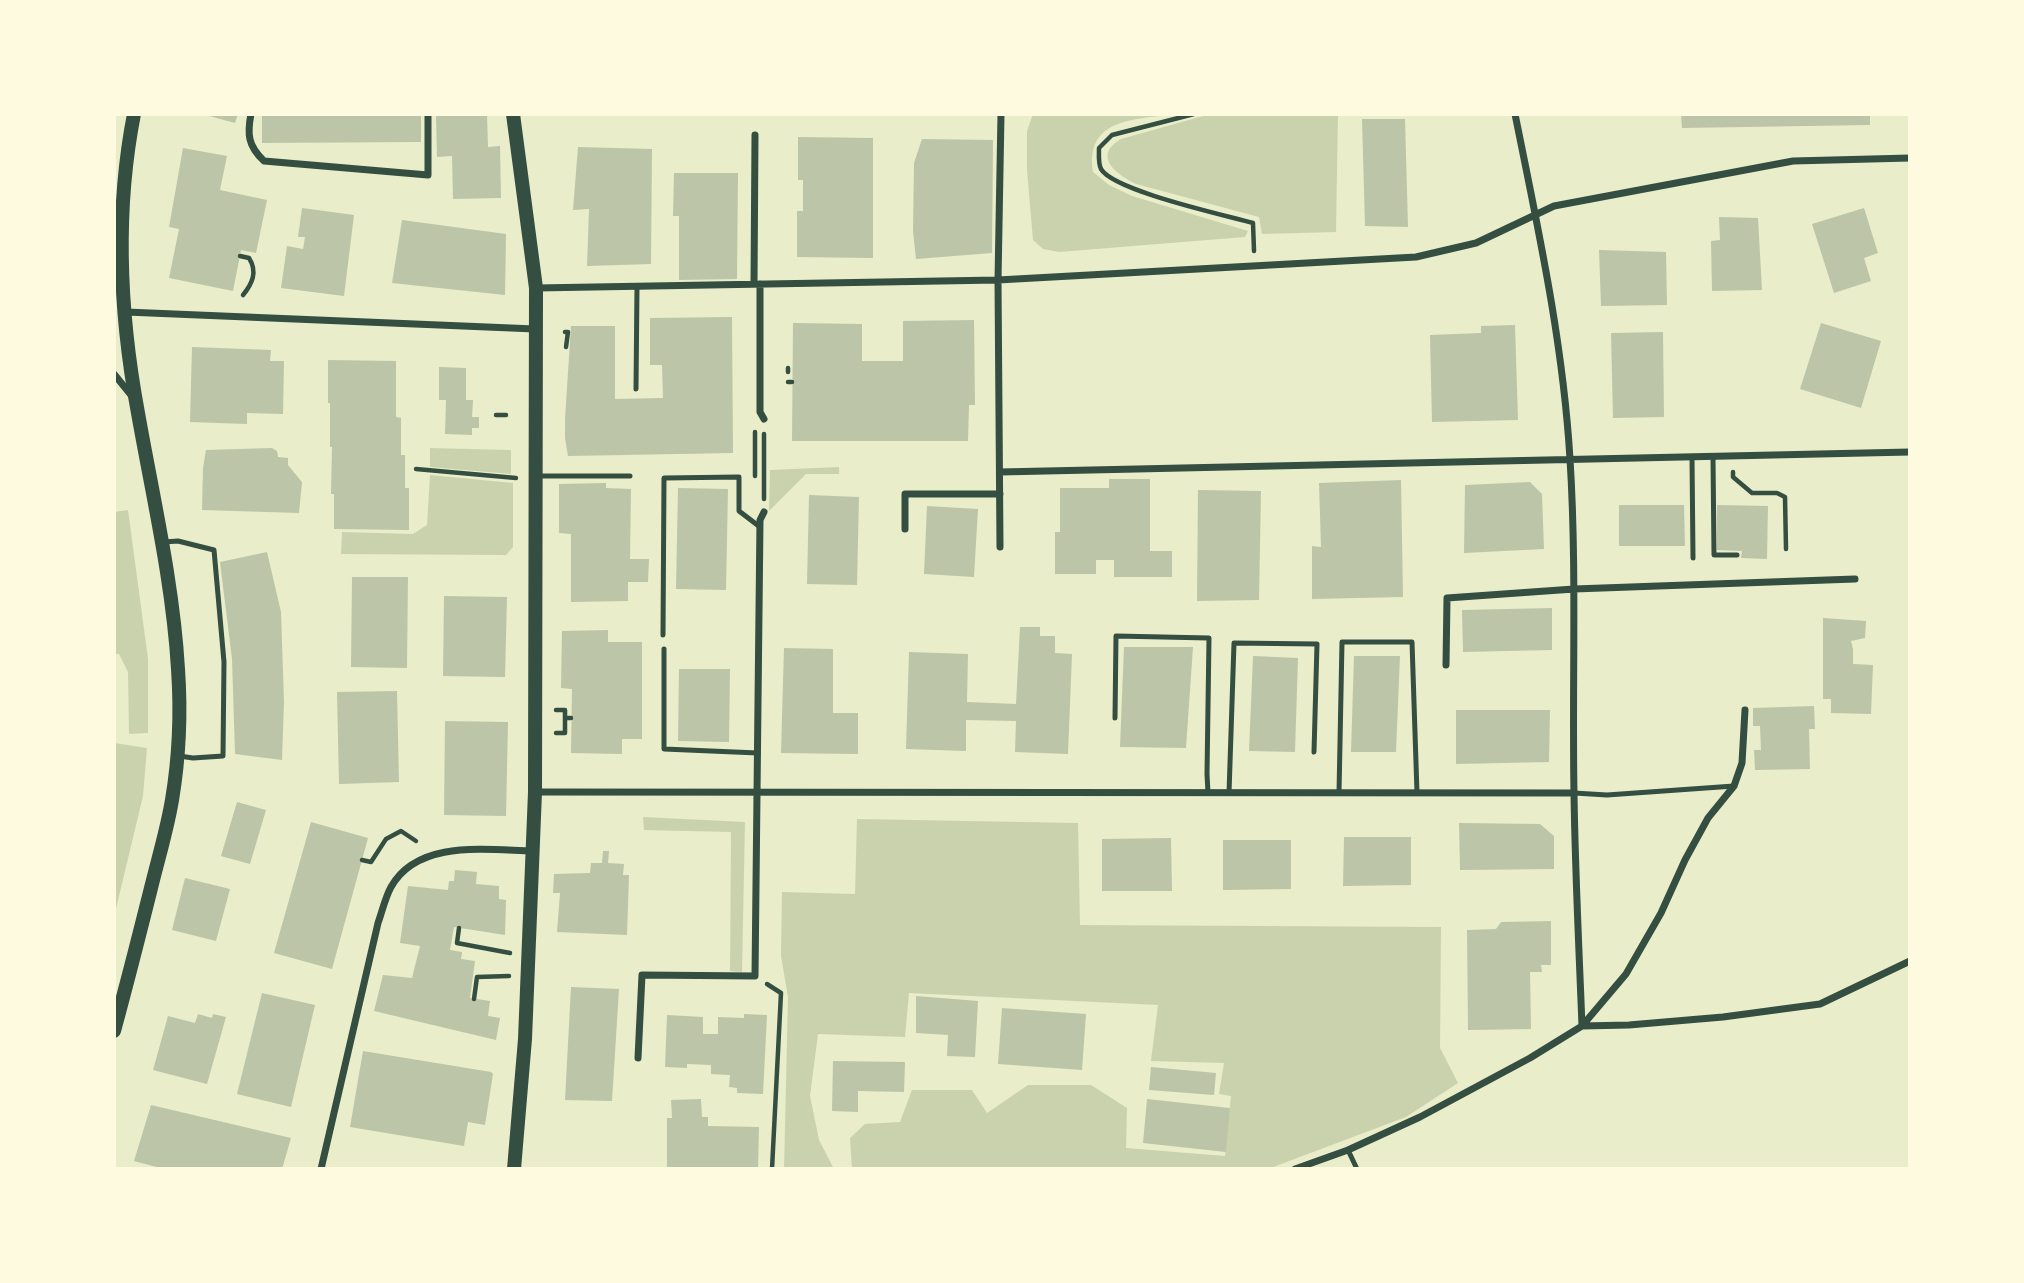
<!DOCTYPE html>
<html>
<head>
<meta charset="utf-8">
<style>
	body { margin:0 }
	#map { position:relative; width:2024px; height:1283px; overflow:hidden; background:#e9edc9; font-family:"Sofia Sans Condensed",sans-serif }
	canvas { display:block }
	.frame { position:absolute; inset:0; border:116px solid #fefae0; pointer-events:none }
</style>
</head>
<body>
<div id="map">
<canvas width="2024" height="1283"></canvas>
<div class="frame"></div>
</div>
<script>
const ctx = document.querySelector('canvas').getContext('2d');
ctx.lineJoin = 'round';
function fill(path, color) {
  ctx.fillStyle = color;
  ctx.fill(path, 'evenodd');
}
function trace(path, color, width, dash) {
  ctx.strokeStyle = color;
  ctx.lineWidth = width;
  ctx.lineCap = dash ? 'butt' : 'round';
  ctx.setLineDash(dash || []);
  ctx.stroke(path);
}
fill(new Path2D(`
	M1033,114h142c-39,6 -90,3 -82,58l16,13 23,11 116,35 -3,6 -186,15 -16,-3 -10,-9 -6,-70v-39z
	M1210,114h128l-2,118 -74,2 -3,-17 -123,-33c-20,-10 -44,-28 -15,-45z
	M430,448l81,2v24l-81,-7z
	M839,467v7h-33l-37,37 1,-41z
	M430,475l83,8v64l-7,8 -165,-1 1,-22 71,2 14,-9z
	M128,510l20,149v74l-19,1 -1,-62 -9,-18h-5v-142z
	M114,743l33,5 -4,48 -29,121z
	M643,817l102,5 -3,150 -12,-1 1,-139 -87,-2z
	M857,819l221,4 2,102 361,2 -1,121 18,35 -52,34 -138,52h-418h2l-2,-31 15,-14 35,-2 12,-32h60l15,23 41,-28h63l36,23 -1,40 99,8 6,-60 -12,-2 5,-31 -73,-2 7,-56 -249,-12 -4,44 -87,-3 -8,62 9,44 15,29h-50l4,-172 -7,-41 1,-64 73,2z`), '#cad2ad');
fill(new Path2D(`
	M202,114h36l-3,9z
	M262,114h159v28l-159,1z
	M436,114h51l1,33 12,-1 1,52 -48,1 -1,-43 -15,1z
	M1681,114h189v11l-188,3z
	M1362,119h43l3,108 -43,-1z
	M798,137l75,1v120l-76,-1v-46h6v-31h-5z
	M922,139l71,1 -1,113 -76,6 -3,-28 1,-68z
	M578,147l74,2 -1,115 -64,2 2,-57 -16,1z
	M183,148l44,8 -7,34 47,10 -11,53 -15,-3 -8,41 -64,-13 10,-49 -10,-2z
	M674,173h64l-1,106 -58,1v-64h-6z
	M302,208l52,7 -10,81 -63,-8 6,-42 16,3 2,-12h-7z
	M1864,208l14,45 -14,5 7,23 -37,12 -22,-69z
	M1719,217l39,1 4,72 -50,1 -1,-50 9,-1z
	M402,220l104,14 -1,61 -113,-12z
	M1599,250l67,2 1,53 -66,1z
	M732,317l1,136 -165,3 -3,-18v-19l6,-93h44v73l48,-1 -1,-33h-12v-47z
	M974,320l1,85h-6l-1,36h-176l1,-118 69,1v37h41v-40z
	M1821,323l60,18 -20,67 -61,-19z
	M1515,325l3,95 -86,2 -2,-87 51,-2v-7z
	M1663,332l1,85 -51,1 -2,-85z
	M192,347l79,3 -1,11h14l-1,53 -36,-1v11l-57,-2z
	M328,360l68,1v56l5,1v37h4v33h4v42l-75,-1v-35h-3l1,-47h-2v-44h-2z
	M439,367l27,1v32h7l-1,17h7v11h-7v7l-27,-1 1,-34h-7z
	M272,448l5,3 1,6 10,1v7l14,17 -3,31 -97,-3 1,-42 3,-18z
	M1109,479h41v72h22v26h-58v-17h-18v14h-41v-42h5v-44h49z
	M1401,480l2,117 -91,2v-53l9,1 -2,-64z
	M1530,482l12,12 2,55 -80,4 1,-68z
	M606,483v5l25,1 -1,70h19l-1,23h-20v19l-57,1v-68l-12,-1v-49z
	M678,488l50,1 -2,101 -50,-1z
	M1198,490l63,1 -2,109 -62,1z
	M809,495l50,2 -2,88 -50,-1z
	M1619,505h65l1,41h-66z
	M1717,505l51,1 -1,53 -26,-1 1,-7 -25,-1z
	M927,506l51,3 -4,68 -50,-3z
	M267,552l14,60 3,90 -2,58 -47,-6 -3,-95 -12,-97z
	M352,577h56l-1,91 -56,-1z
	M444,596l63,1 -2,80 -62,-1z
	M1552,608v42l-89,2 -1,-42z
	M1823,618l43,3 -1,17 -14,3 2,8v15l20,1 -2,49 -40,-1v-14h-8z
	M1020,627h20v9h15v17l17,1 -4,100 -53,-2 1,-31 -50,-1v31l-60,-2 3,-97 59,2 -1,48 49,2z
	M608,630v12h34v97h-20v15l-51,-1 1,-64 -11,-1 1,-57z
	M1124,647h69l-7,101 -66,-1z
	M784,648l49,1v64h25v41l-77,-1z
	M1253,656l45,2 -3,94 -46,-1z
	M1354,656h46l-4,96h-45z
	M679,669h51l-1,73 -51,-1z
	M397,691l2,91 -60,2 -2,-92z
	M1814,706l1,23h-6l1,40 -55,1 -1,-20h7l-1,-24h-7v-18z
	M1456,710h94l-1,52 -93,2z
	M445,721l63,1 -2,94 -62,-1z
	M237,802l29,8 -16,54 -29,-8z
	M311,822l57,16 -36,131 -58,-16z
	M1459,823l81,1 14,12v33l-94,1z
	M1344,837h67v48l-68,1z
	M1171,838l1,53h-70v-52z
	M1223,840h68v49l-68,1z
	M603,851h6l-1,12 16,1 -1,11h6l-2,60 -70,-3 3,-39h-7l1,-19 36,-1 1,-10h11z
	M455,870l22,2 -1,12 23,2v13l7,1 -1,35 -51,-8 -4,23 12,2 -1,7 14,2 -5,37 20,3 -2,15 12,2 -4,22 -122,-29 9,-36 29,3 8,-32 -20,-3 8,-57 40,4 1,-9h5z
	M185,878l45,11 -14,52 -44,-11z
	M1551,921v44h-10l1,7h-12l1,57 -63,1 -1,-100 29,-1 5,-7z
	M571,987l48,2 -7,112 -47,-1z
	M262,993l53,12 -24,102 -54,-13z
	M916,996l62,5 -3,56 -28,-1 1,-21 -32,-2z
	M1002,1008l84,6 -4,56 -84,-6z
	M198,1014l14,4 1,-4 13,3 -19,67 -54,-14 15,-54 27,7z
	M744,1014l23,1 -4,79 -26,-1v-5l-8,-1 1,-12 -19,-1v-9l-24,-1v4l-22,-1 2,-52 36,2v17h15v-17l26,1z
	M363,1051l128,21 2,2 -8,51 -17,-3 -4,24 -114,-19z
	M833,1061l72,1 -1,30 -46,-1v21l-26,-1z
	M1151,1067l65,6 -2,22 -65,-5z
	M701,1099l1,18h6v9l51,1 -1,42h-91v-51h5l-1,-18z
	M1147,1099l83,9 -4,44 -83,-9z
	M151,1105l140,33 -9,31h-118l-30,-8z`), '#bcc5a7');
trace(new Path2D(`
	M1194,114l-82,21 -13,13c0,6 -1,15 2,21 13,22 124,46 152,54l1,28
	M240,256l9,2c9,14 3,26 -6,37
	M565,332h3l-2,15
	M788,368v4
	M788,382h4
	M496,415h10
	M755,432v44
	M764,434v65
	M416,469l100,9
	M1733,472v5l19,16h25l8,4 1,52
	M556,710h9v8
	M556,733h9v-15h6
	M362,860l9,2 15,-23 15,-8 15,10
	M459,928l-2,15 53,10
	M767,984l14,9 -9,176
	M474,999l3,-22 32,-1`), '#344e41', 4.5);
trace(new Path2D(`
	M636,389l1,-103
	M1692,457l1,101
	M1713,457l1,98h23
	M538,476h92
	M164,542l14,-1 36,9 10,112 -1,94 -30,2 -14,-2
	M663,635l1,-157 75,-1v34l21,16
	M664,649v100l94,4
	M1115,718l1,-82 93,2 -2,136 1,19
	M1229,793l5,-150 83,1 -3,108
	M1339,793l3,-151h70l5,151
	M1574,793l33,2 127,-9
	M1348,1150l9,19`), '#344e41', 5);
trace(new Path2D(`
	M251,114c-4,20 -3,32 13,47l164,14v-61
	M1515,114c23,114 48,228 55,345 7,111 2,223 4,334 1,77 5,155 8,233
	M754,284l1,-149
	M760,284v128l4,7
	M536,288l462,-8 418,-23 60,-14 78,-37 239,-45 117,-3
	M126,312l409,17
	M114,374l17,21
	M1000,472l910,-20
	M905,529v-35h95
	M1000,547l-2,-267 3,-166
	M1446,665l1,-67 127,-9 281,-10
	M535,792l1039,1
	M1582,1026l44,-52 35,-61 24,-53 23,-42 26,-32 8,-23 3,-53
	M638,1058l4,-83 113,1 5,-456 4,-8
	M321,1169l57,-246c4,-11 7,-25 13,-36 27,-48 96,-37 142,-36
	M1295,1169l53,-19 72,-33 110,-59 52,-32 47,-1 94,-8 97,-13 90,-43`), '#344e41', 7);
trace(new Path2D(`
	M513,114l23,174 -1,504 -10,247 -11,130
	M114,1031c13,-48 25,-95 37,-143 7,-29 16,-58 21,-88 7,-42 9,-88 6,-131 -5,-86 -25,-171 -40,-256 -18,-97 -23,-202 -4,-299`), '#344e41', 14);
</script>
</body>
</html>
